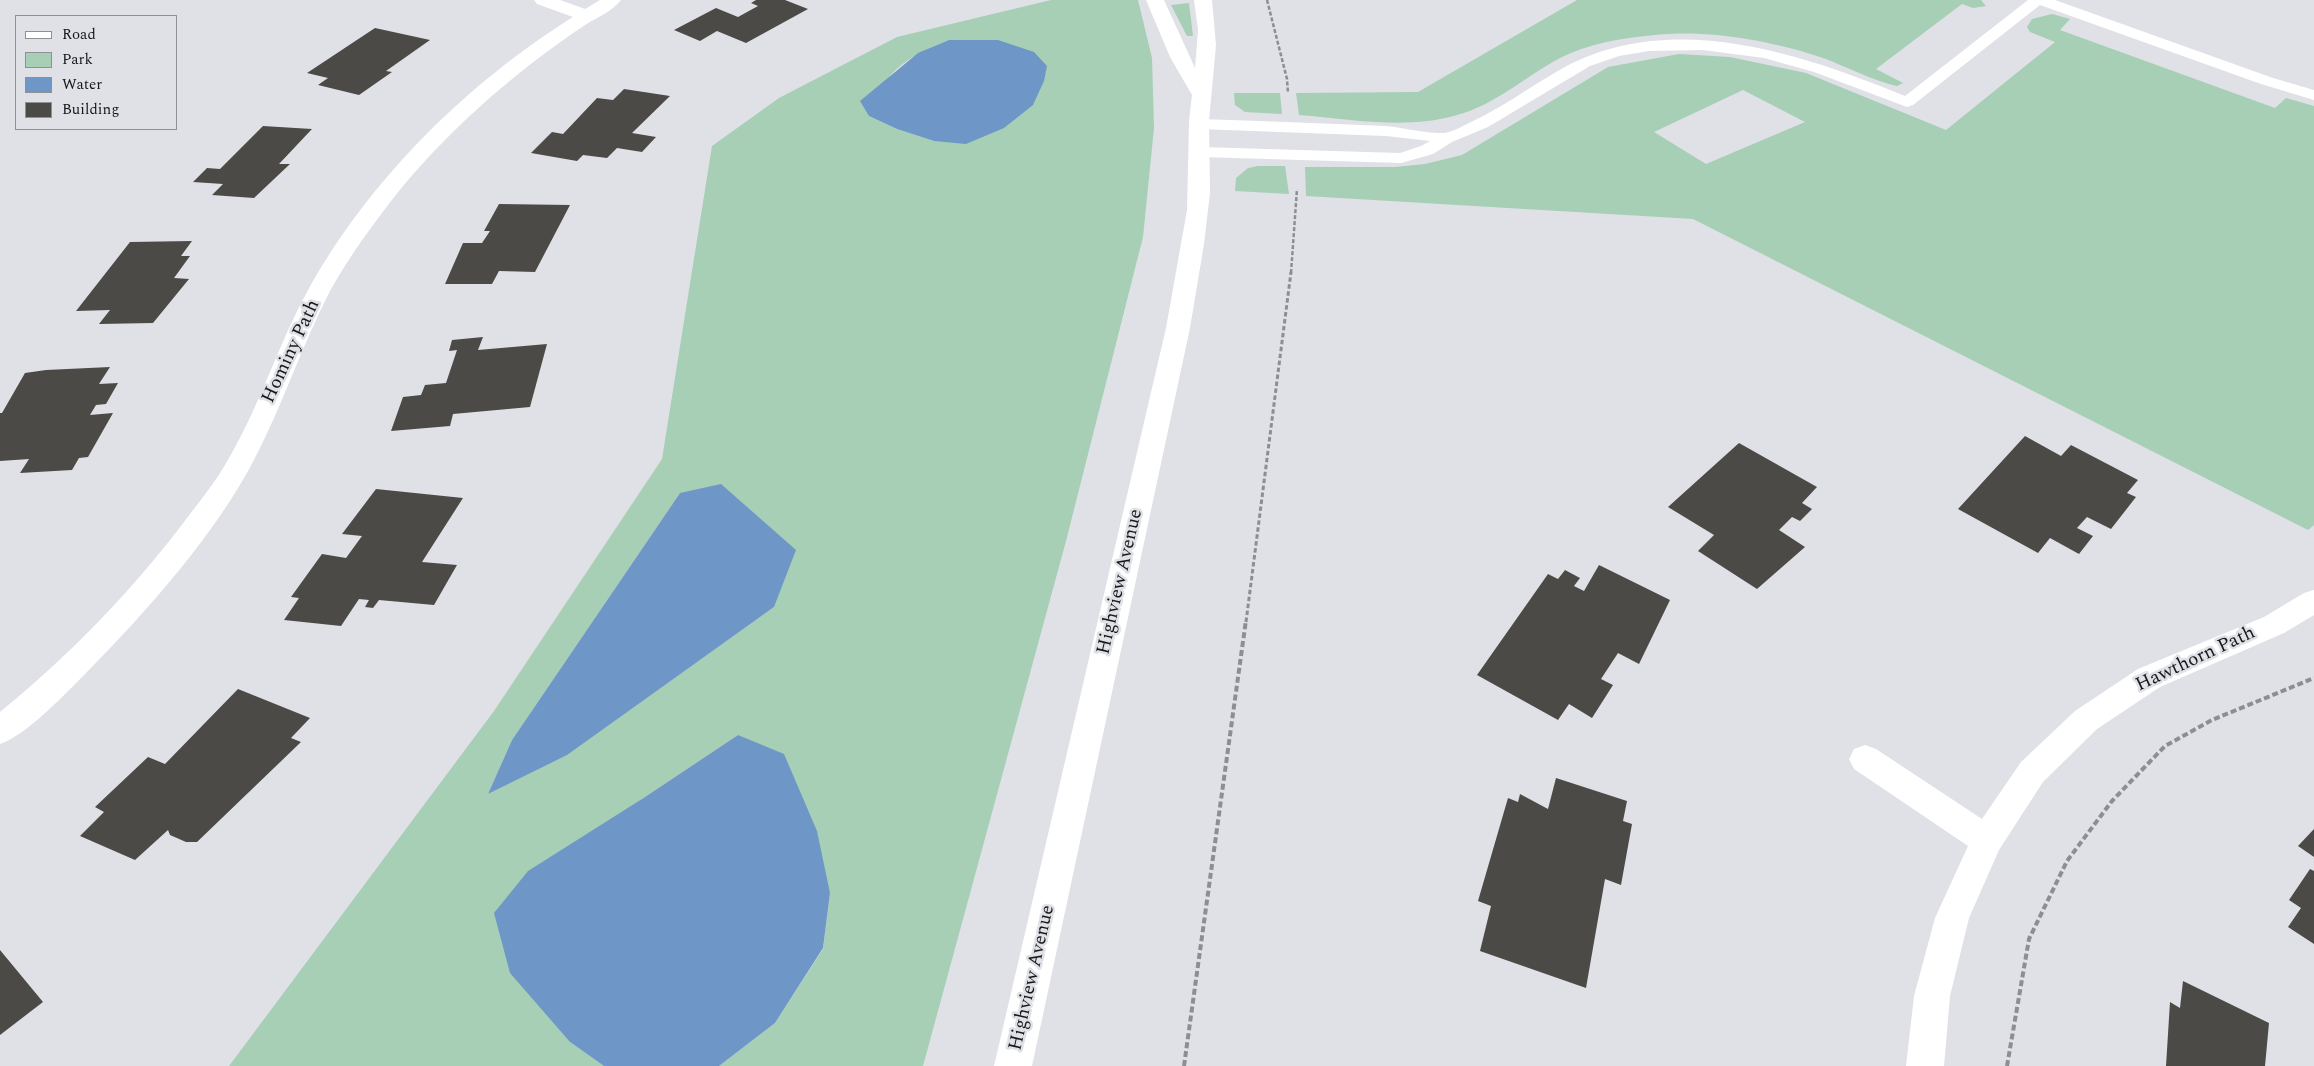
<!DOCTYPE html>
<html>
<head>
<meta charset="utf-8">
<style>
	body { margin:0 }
	#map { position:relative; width:2314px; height:1066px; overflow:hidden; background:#dfe1e6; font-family:Spectral,serif }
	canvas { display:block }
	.legend { position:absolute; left:15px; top:15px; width:162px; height:115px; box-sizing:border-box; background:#dfe1e6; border:1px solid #8f9094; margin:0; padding:6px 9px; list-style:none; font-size:15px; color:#161718 }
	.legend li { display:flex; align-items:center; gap:10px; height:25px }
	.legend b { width:25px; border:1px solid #8f9094 }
</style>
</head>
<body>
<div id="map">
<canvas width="2314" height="1066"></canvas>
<ul class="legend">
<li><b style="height:6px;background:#fff"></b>Road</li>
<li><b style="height:14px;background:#a6cfb5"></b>Park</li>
<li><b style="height:14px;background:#6e97c8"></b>Water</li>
<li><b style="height:14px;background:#4c4a46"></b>Building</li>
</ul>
</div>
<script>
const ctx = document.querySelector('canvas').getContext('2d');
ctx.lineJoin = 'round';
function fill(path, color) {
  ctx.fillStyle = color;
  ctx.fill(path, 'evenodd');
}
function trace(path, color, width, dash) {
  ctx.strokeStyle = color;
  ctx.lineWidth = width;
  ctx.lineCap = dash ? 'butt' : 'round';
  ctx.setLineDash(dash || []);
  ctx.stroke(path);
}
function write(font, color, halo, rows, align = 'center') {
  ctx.font = font + ' Spectral,serif';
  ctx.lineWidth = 5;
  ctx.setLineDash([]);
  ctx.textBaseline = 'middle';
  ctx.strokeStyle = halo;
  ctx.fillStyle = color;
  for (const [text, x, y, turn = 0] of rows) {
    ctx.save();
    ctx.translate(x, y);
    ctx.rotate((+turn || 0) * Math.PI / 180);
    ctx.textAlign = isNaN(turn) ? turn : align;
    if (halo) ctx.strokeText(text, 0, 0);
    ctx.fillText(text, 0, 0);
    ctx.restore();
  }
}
fill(new Path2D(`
	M1051,0h87l14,58 2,70 -11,109 -77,304 -143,525h-204l56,-43 48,-74 7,-56 -92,-158 -96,64 -72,243 34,24h-375l265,-355 168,-252 50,-313 67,-48 118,-61zM949,40l-15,101 -37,-12 -28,-13c6,-12 11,-28 20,-39 16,-19 38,-28 60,-37zM680,493l94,114 -207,147 -79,40 24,-54z
	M1577,0h404l5,6 -13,2 -11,-4 -86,65 27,14 -6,3c-21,-4 -52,-20 -74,-28 -49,-17 -116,-29 -168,-23 -33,3 -65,8 -95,23 -34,18 -65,47 -103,57 -50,15 -107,4 -158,0l-3,-22 122,-1z
	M1189,3l4,33h-6l-16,-31z
	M2052,14l18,5 -10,11 215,78 11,-10 28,8v419l-6,5 -615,-311 -387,-23 -1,-29h90l30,-3 37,-9 146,-88 71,-13 51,3 76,16 140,57 109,-88 -25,-10 -3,-5 5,-8zM1743,90l62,32 -99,42 -52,-32z
	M1234,93h46l2,21 -37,-2 -10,-7z
	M1258,166h27l4,28 -54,-3 1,-13 12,-10z`), '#a6cfb5');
fill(new Path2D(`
	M949,40h49l36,12 13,14 -3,15 -11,24 -29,23 -38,16 -32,-3 -37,-12 -28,-13 -9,-15 58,-48z
	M721,484l75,66 -22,57 -207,148 -79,39 24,-54 168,-247z
	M738,735l46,19 33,77 13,62 -7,55 -48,75 -56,43h-115l-34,-24 -60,-69 -16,-60 34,-42 114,-72z`), '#6e97c8');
fill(new Path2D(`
	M756,0h29l23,9 -62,34 -29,-12 -17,10 -26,-11 42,-22 22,9 20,-11 -7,-3z
	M375,28l55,12 -44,31 6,1 -33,23 -41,-10 10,-7 -21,-5z
	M624,89l46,7 -38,37 24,4 -14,15 -25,-4 -10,10 -24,-3 -6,6 -46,-8 21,-21 11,2 34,-36 16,2z
	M263,126l49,3 -33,35h11l-36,34 -42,-3 11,-11 -30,-2 14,-14 13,1z
	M499,204l71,1 -35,67 -36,-1 -7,13h-47l18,-41h19l8,-12h-6z
	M192,241l-11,15h9l-16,22 15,1 -36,44 -54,1 11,-14 -34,1 54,-69z
	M483,337l-5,13 69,-6 -17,63 -77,7 -3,12 -59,5 12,-34 18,-2 4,-10 21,-2 11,-33 -8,1 3,-11z
	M110,367l-11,17 19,-1 -12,21 -10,1 -6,10 23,-2 -25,44 -9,1 -7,12 -52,3 9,-14 -29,2v-48h2l23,-40 21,-3z
	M2025,436l36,20 10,-11 67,35 -11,13 9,4 -25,32 -24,-12 -10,11 16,8 -14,18 -29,-16 -12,15 -80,-44z
	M1739,443l78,44 -15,16 10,6 -12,12 -8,-4 -13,13 26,17 -48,42 -59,-38 16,-16 -46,-28z
	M376,489l87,9 -41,64 35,3 -23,40 -55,-5 -6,8 -8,-1 4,-7 -10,-1 -18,27 -57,-6 15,-22 -8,-1 31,-43 24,4 16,-22 -20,-2z
	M1599,565l71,35 -31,64 -21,-11 -17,26 12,6 -21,33 -23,-14 -11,16 -81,-45 71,-101 10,5 7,-9 15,8 -6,8 10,5z
	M238,689l72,29 -19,20 10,4 -104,100h-11l-16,-7 -2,-5 -33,30 -55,-24 24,-24 -9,-5 53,-50 17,7z
	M1556,778l71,23 -4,20 9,3 -11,61 -16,-6 -19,109 -106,-37 11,-45 -13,-5 30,-103 10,4 2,-8 28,15z
	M2314,829v28l-16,-11z
	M2310,869l4,2v73l-26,-17 13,-19 -12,-8z
	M0,950l43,52 -43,33z
	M2183,981l86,42 -4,43h-99l4,-64 10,6z`), '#4c4a46');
trace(new Path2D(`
	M1267,0l20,79 1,14
	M1291,273l6,-84`), '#8d8e92', 2.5, [4, 2]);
trace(new Path2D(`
	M1246,622l45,-350`), '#8d8e92', 3, [4.5, 2.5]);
trace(new Path2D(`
	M1184,1066l62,-446
	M2007,1066l22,-127 38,-78 45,-60 53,-55 47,-26 102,-42`), '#8d8e92', 4, [6, 3]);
fill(new Path2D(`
	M2028,0h27l218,78 41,12v10l-53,-16 -221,-79 -127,100 -6,2 -93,-35 -50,-14 -61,-8 -54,1 -30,5 -29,10 -102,61 -36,15 -19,12 -32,9 -201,-6 -6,-1 -2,-4 2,-4 6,-1 200,6 21,-7 9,-5 -44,-5 -187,-7 -6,-2 -2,-3 2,-3 6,-2c62,2 123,4 185,7 19,1 41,8 60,7 8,-1 17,-6 25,-10 33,-15 62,-37 94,-55 108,-59 237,-15 342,28z`), '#fff');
fill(new Path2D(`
	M534,0h26l25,9 15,-9h21c-8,11 -25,18 -36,25 -17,11 -33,23 -49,35 -57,44 -111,95 -154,153 -19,25 -37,51 -52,78 -28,54 -47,113 -75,167 -39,76 -109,154 -168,214 -21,21 -60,63 -87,72v-32c71,-58 135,-124 190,-198 14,-18 28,-36 39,-56 31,-53 49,-113 78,-166 61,-111 159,-208 266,-275l-36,-13z
	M2314,590v25l-30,18 -124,54 -63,42 -54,53 -44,68 -30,68 -19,78 -6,70h-38l8,-70 21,-78 33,-72 -114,-77 -5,-10 5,-10 11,-4 11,4 106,70 39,-57 54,-51 63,-42 126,-52 40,-24z`), '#fff');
fill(new Path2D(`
	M1146,0h18l31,68 3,-38 -4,-30h18l4,45 -7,76 1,72 -6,51 -14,84 -158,738h-38l172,-738 21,-118 2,-89 3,-26 -22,-38z`), '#fff');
write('19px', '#161718', '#dfe1e6', [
	["Hominy Path",292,352,-65],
	["Highview Avenue",1121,582,-77],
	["Hawthorn Path",2196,660,-25],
	["Highview Avenue",1033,978,-77]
]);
</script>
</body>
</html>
